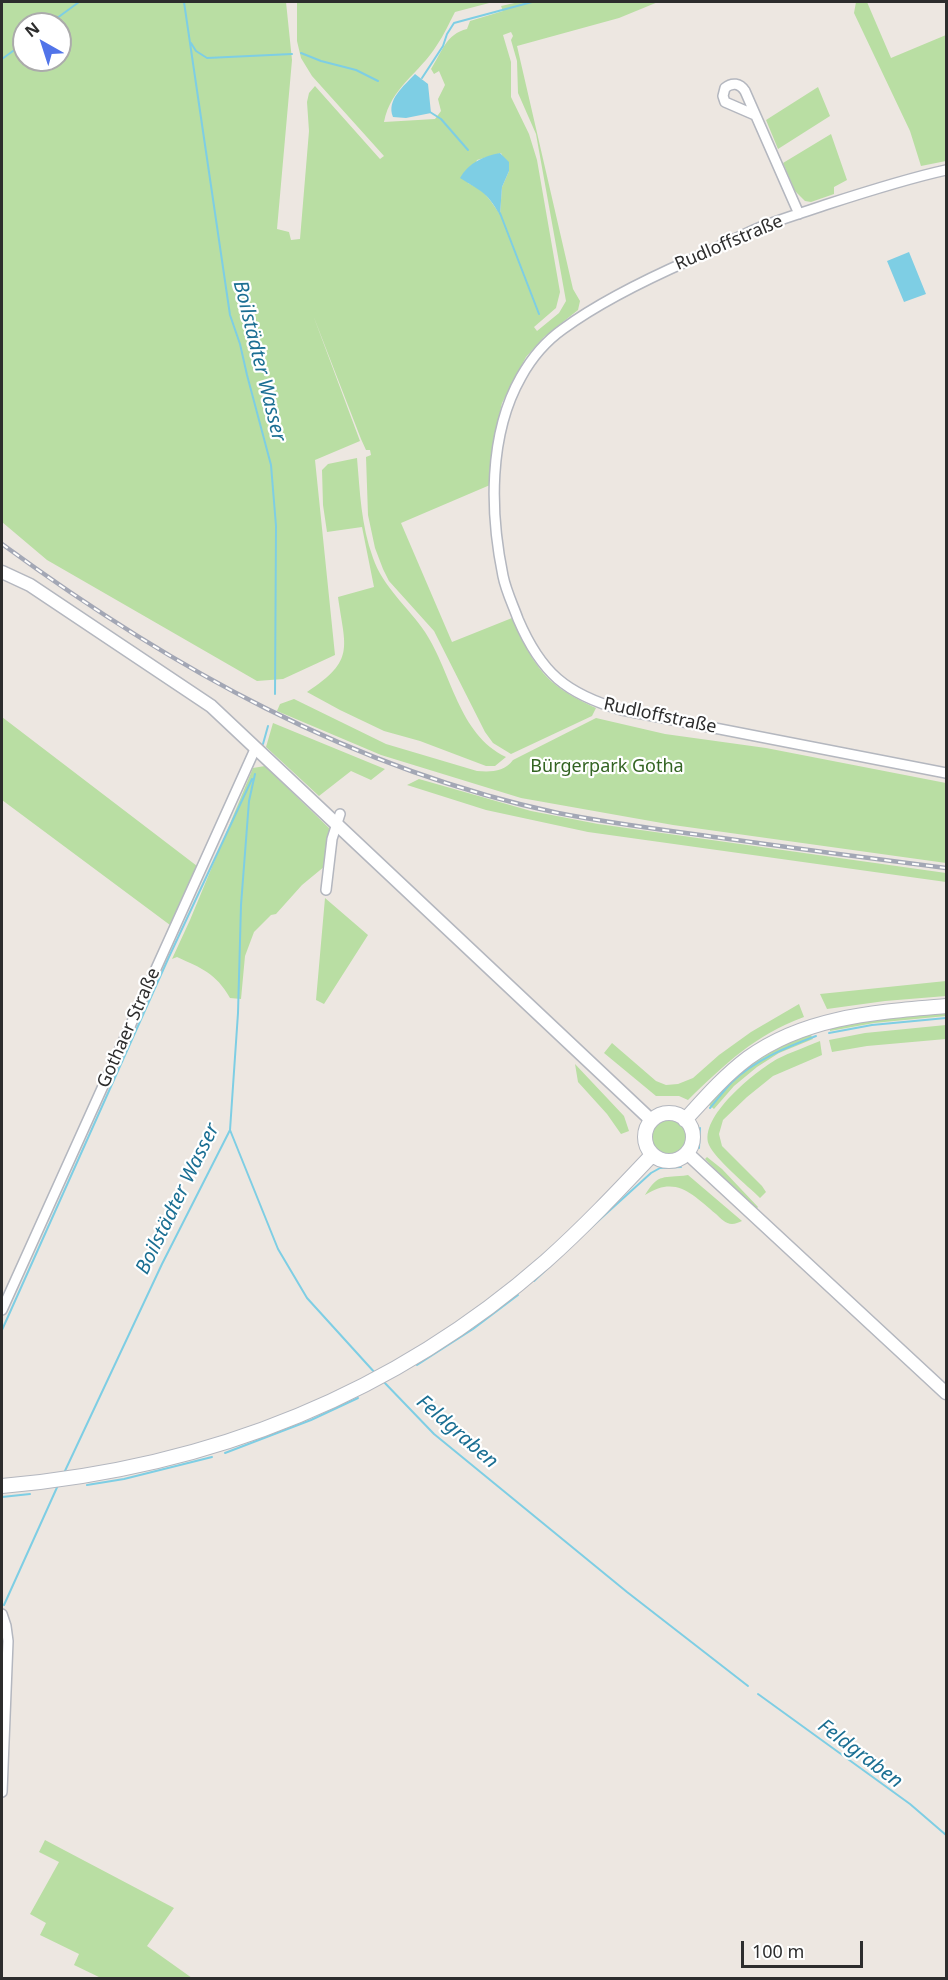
<!DOCTYPE html>
<html>
<head>
<meta charset="utf-8">
<style>
	body { margin:0 }
	#map { position:relative; width:948px; height:1980px; overflow:hidden; background:#ede7e1; font-family:"Noto Sans",sans-serif }
	canvas { display:block }
	.frame { position:absolute; inset:0; border:3px solid #2d2d2d; pointer-events:none }
	.north { position:absolute; left:12px; top:12px; width:60px; height:60px; box-sizing:border-box; background:#fff; border:2px solid #ababab; border-radius:50%; rotate:321deg; font-size:16px; font-weight:700; line-height:24px; text-align:center; color:#2d2d2d }
	.north::after { content:''; display:block; margin:auto; width:21px; height:27px; background:#5174e9; clip-path:polygon(50% 0,100% 100%,50% 72%,0 100%) }
	.scale { position:absolute; left:741px; top:1941px; width:122px; height:27px; box-sizing:border-box; border:3px solid #2d2d2d; border-top:0; padding-left:8px; font-size:18px; line-height:21px; white-space:nowrap; color:#2d2d2d; -webkit-text-stroke:4px #fff; paint-order:stroke }
</style>
</head>
<body>
<div id="map">
<canvas width="948" height="1980"></canvas>
<div class="frame"></div>
<div class="north">N</div>
<div class="scale">100 m</div>
</div>
<script>
const ctx = document.querySelector('canvas').getContext('2d');
ctx.lineJoin = 'round';
function fill(path, color) {
  ctx.fillStyle = color;
  ctx.fill(path, 'evenodd');
}
function trace(path, color, width, dash) {
  ctx.strokeStyle = color;
  ctx.lineWidth = width;
  ctx.lineCap = dash ? 'butt' : 'round';
  ctx.setLineDash(dash || []);
  ctx.stroke(path);
}
function write(font, color, halo, rows, align = 'center') {
  ctx.font = font + ' "Noto Sans",sans-serif';
  ctx.lineWidth = 4.5;
  ctx.setLineDash([]);
  ctx.textBaseline = 'middle';
  ctx.strokeStyle = halo;
  ctx.fillStyle = color;
  for (const [text, x, y, turn = 0] of rows) {
    ctx.save();
    ctx.translate(x, y);
    ctx.rotate((+turn || 0) * Math.PI / 180);
    ctx.textAlign = isNaN(turn) ? turn : align;
    if (halo) ctx.strokeText(text, 0, 0);
    ctx.fillText(text, 0, 0);
    ctx.restore();
  }
}
fill(new Path2D(`
	M2,2h284l6,58 -15,169 12,3 2,8 9,-1 9,-108 -2,-29 2,-9 6,-7 65,73 4,-3 -72,-80 -11,-18 -4,-17v-39h196l-38,10c-6,11 -11,23 -18,33 -18,29 -46,42 -53,77l51,-3 6,-8 -3,-12 7,-14 -6,-14 -5,3 -3,-5c11,-17 15,-35 36,-40l3,-8 33,-10 -2,-5 18,-4h139l-39,16 -102,28 56,243 7,12 -2,9 -34,27 -18,20 -24,46 -9,40 -3,42 -89,38 51,119 60,-24c24,51 32,66 84,90l-4,8 -81,38 -18,-11 -8,-11 -51,-101 -45,-50 -6,-12 -8,-21 -7,-33 -2,-58 5,-2 -1,-5h-4l-5,-11 -48,-124 47,126 -45,19 20,195 -52,24 -26,2 -210,-121 -45,-38zM24,24h36v36h-36zM511,32l2,4 -2,4 6,21 1,32 18,41 30,167 -7,12 -22,18 -3,-4 22,-19 4,-16 -23,-132 -8,-26 -18,-37v-35l-8,-27zM501,153l8,18 -7,16 -2,27c-11,-15 -14,-23 -32,-31l9,-23z
	M856,2h11l24,56 55,-23v126l-25,5 -11,-35 -56,-118z
	M818,87l12,29 -52,33 -12,-29z
	M831,134l16,46 -13,7v7l-23,8 -6,-1 -10,-10 -12,-28z
	M357,458c3,34 4,67 16,100 10,29 35,49 52,74 27,41 33,102 81,125l-11,9h-9l-66,-25 -36,-10 -44,-21 -33,-18c49,-32 38,-44 31,-95l36,-10 -12,-60 -35,5 -4,-27 -1,-35 6,-6z
	M294,699l92,45 91,27c14,1 27,1 36,-11l83,-42 69,16 101,14 180,35v80l-273,-38 -152,-27 -140,-43 -104,-44 3,-7z
	M2,717l195,149 -27,59 -168,-125z
	M273,723l112,46 -14,11 -20,-9 -32,25 -53,-49z
	M265,766l65,63 -5,37 -23,19 -26,29 -5,1 -17,17 -9,24 -4,43 -11,-1c-14,-25 -29,-30 -53,-41l-5,2 18,-39 63,-152z
	M419,779l112,32 67,13 348,49v9l-358,-50 -102,-22 -79,-25z
	M325,898l43,37 -44,69 -8,-4z
	M946,981v15l-61,5 -58,8 -7,-15z
	M799,1004l5,13c-49,18 -79,47 -116,83l-9,-4h-23l-52,-43 8,-10 44,38 10,4 12,-1 15,-6 26,-23 32,-23z
	M946,1011v5l-72,7 -44,8v-2c30,-14 83,-14 116,-18z
	M946,1025v14l-79,7 -35,6 -3,-12 36,-7z
	M810,1033l3,6 -34,14 -22,14 -23,19 -20,23 -5,-4c31,-37 58,-53 101,-72z
	M820,1041l2,14 -49,21 -26,21 -24,23 -4,14 3,12 40,40 4,6 -6,6c-12,-12 -45,-39 -51,-53 -11,-28 47,-74 68,-86 14,-7 29,-12 43,-18z
	M575,1064l49,52 5,15 -8,3 -14,-20 -29,-32z
	M652 1137a17 17 0 1 1 34 0a17 17 0 1 1-34 0Z
	M707,1157l15,12 36,38 -3,4 -50,-52z
	M688,1175l54,46c-3,1 -7,3 -10,3 -6,0 -12,-6 -16,-10 -24,-20 -40,-39 -71,-19 14,-23 18,-16 43,-20z
	M45,1840l129,68 -27,38 45,32h-91l-27,-13 5,-11 -39,-19 6,-12 -16,-9 29,-52 -20,-10z`), '#b9dea3');
fill(new Path2D(`
	M415,74l13,10 3,29 -25,5 -13,-1c-7,-17 11,-31 22,-43z
	M500,153l9,9v9l-7,16 -2,28c-15,-25 -17,-22 -40,-37 8,-15 24,-22 40,-25z
	M909,252l17,42 -22,8 -17,-41z`), '#7ecee4');
trace(new Path2D(`
	M184,2l46,313 10,29 7,31 24,90 5,61 -1,168
	M49,24l30,-22
	M191,43l5,8 11,7 85,-4
	M301,53l20,8 35,9 22,11
	M2,59l22,-16
	M422,78l21,-32 4,-12 7,-11 78,-21
	M430,112l11,7 27,31
	M500,213l39,101
	M263,744l5,-18
	M829,1033l43,-8 74,-7
	M710,1108c7,-8 14,-18 22,-26 23,-22 55,-35 84,-46
	M230,1130l48,119 29,49 69,76
	M699,1148l1,-20
	M587,1231l64,-58 9,-5 21,-1
	M534,1281l16,-15
	M2,1330l166,-371 84,-180
	M417,1365l56,-36 45,-34
	M382,1380l52,54 193,158 121,94
	M225,1453l86,-33 47,-22
	M64,1473l98,-209 68,-134 8,-117 3,-108 8,-104 6,-27
	M87,1485l37,-6 88,-22
	M2,1497l28,-3
	M4,1605l55,-122
	M758,1694l152,110 36,31`), '#7ecee4', 2);
const minor = new Path2D(`
	M755,115l-30,-13 -2,-6 2,-8c7,-6 15,-5 20,3l54,123
	M946,170c-41,9 -81,22 -121,35 -23,8 -47,15 -69,24 -22,10 -44,21 -66,31 -43,19 -89,41 -127,69 -17,12 -32,30 -42,48 -33,58 -31,136 -18,199 3,15 10,29 15,43 23,54 48,75 104,91l324,63
	M326,890l6,-51 8,-25
	M2,1310l254,-563
	M2,1614l4,12 2,15 -6,151`);
const tertiary = new Path2D(`
	M2,572l28,13 181,121 440,414
	M687,1153l259,240`);
const secondary = new Path2D(`
	M645 1137a24 24 0 1 1 48 0a24 24 0 1 1-48 0Z
	M685,1120c20,-22 39,-44 63,-62 58,-42 130,-46 198,-52
	M2,1486c205,-18 388,-88 544,-225 38,-34 72,-70 106,-106`);
trace(minor, '#b4b7bf', 12);
trace(tertiary, '#b4b7bf', 15);
trace(secondary, '#b4b7bf', 16);
trace(minor, '#fff', 9);
trace(tertiary, '#fff', 12);
trace(secondary, '#fff', 14);
const rail = new Path2D(`
	M2,544c168,123 349,225 556,269 56,11 114,18 171,26 72,10 145,20 217,29`);
trace(rail, '#a3a7b5', 4.5);
trace(rail, '#fff', 2, [7]);
write('18px', '#2d2d2d', '#fff', [
	["Rudloffstraße",729,243,-23],
	["Rudloffstraße",660,716,12],
	["Gothaer Straße",129,1028,-66]
]);
write('18px', '#336422', '#fff', [
	["Bürgerpark Gotha",607,767]
]);
write('italic 20px', '#1b6f93', '#fff', [
	["Boilstädter Wasser",259,361,76],
	["Boilstädter Wasser",178,1199,-64],
	["Feldgraben",457,1432,41],
	["Feldgraben",860,1754,37]
]);
</script>
</body>
</html>
